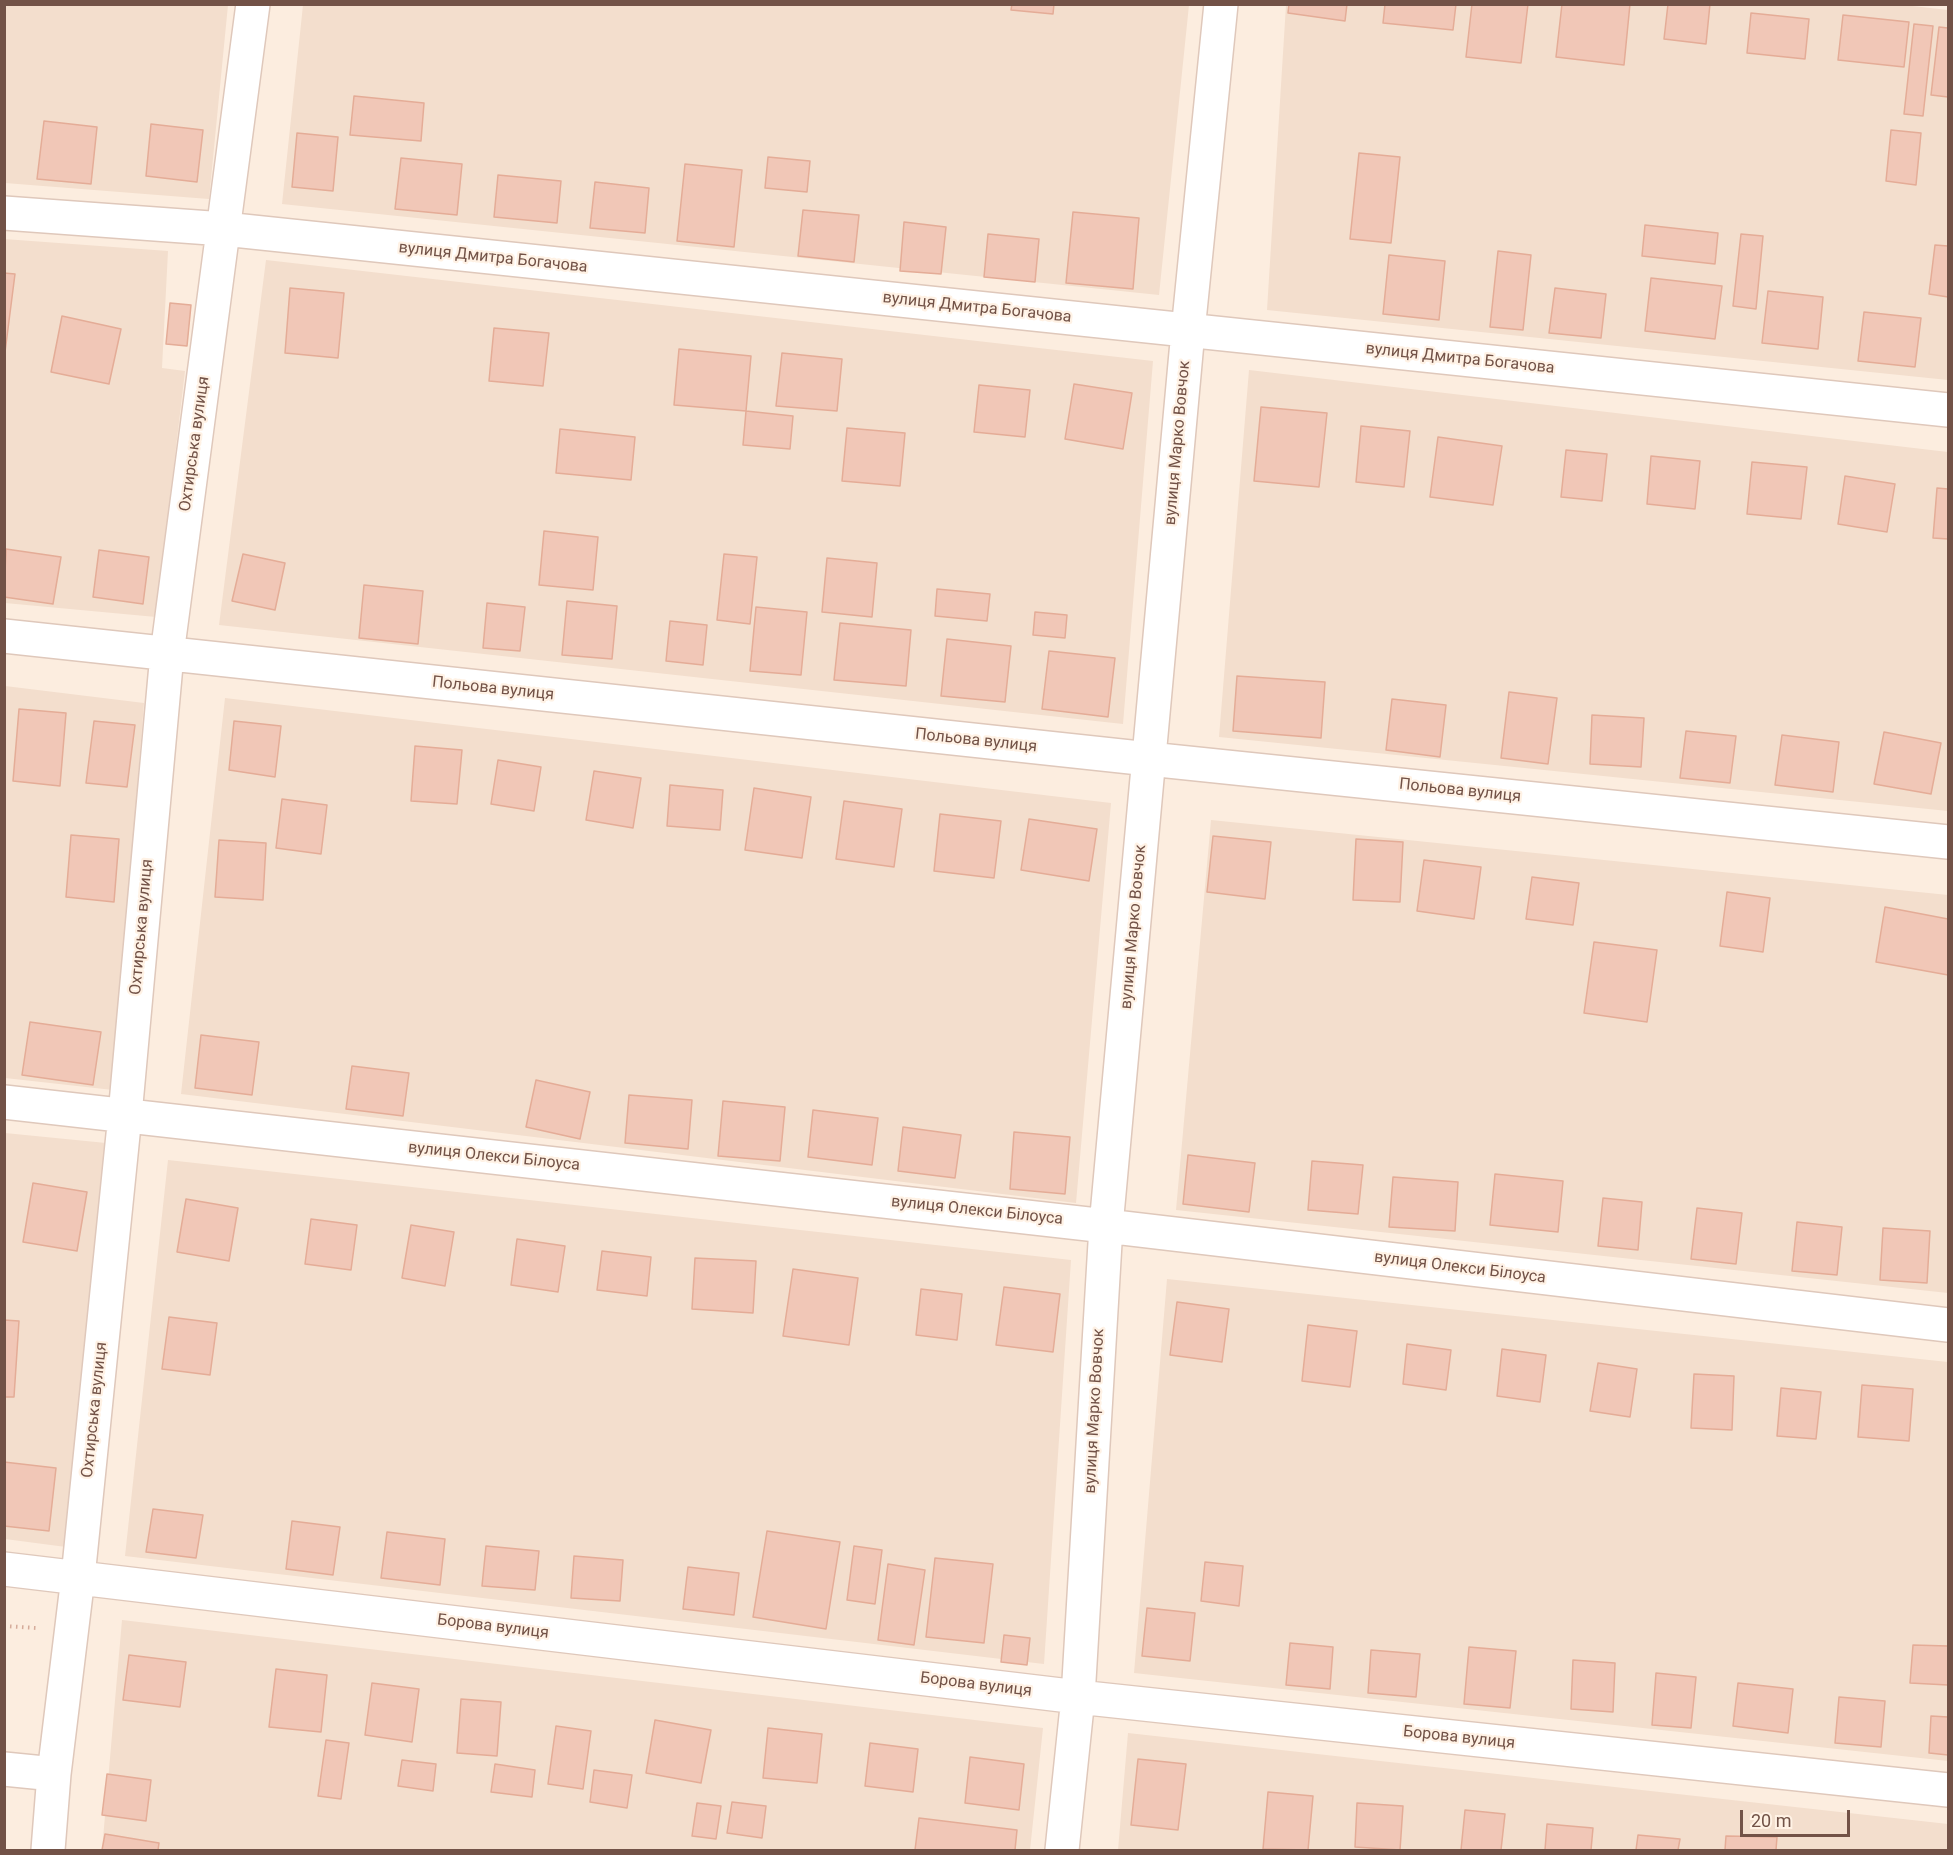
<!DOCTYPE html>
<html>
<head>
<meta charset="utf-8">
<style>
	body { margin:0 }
	#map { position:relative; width:1953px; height:1855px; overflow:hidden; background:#fceddf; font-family:Roboto,sans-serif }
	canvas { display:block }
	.frame { position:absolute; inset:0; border:6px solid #725247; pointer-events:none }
	.scale { position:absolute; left:1740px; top:1810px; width:110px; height:27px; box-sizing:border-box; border:3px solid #725247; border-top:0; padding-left:8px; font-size:18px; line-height:21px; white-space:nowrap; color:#725247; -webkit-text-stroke:4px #fff2e5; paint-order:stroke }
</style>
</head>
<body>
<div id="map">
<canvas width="1953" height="1855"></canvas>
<div class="frame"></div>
<div class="scale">20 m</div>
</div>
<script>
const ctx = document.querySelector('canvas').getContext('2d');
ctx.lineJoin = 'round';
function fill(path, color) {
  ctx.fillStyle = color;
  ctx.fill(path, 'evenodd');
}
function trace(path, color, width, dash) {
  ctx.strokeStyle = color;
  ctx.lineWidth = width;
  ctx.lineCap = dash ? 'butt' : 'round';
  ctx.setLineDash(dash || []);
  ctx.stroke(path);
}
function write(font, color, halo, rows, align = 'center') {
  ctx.font = font + ' Roboto,sans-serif';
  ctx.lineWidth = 4.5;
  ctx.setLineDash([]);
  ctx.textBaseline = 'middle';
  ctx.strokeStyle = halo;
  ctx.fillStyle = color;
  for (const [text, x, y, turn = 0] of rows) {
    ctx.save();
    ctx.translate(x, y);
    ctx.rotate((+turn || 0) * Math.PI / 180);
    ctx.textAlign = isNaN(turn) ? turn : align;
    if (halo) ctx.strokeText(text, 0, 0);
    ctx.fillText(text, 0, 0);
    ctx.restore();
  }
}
fill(new Path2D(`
	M1895,4l53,6v370l-681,-70 19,-305z
	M4,5h224l-19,194 -204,-16z
	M303,5h886l-30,290 -877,-91z
	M4,239l164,12 -6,117 23,3 -29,246 -151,-14z
	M266,260l887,101 -30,363 -904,-99z
	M1249,370l699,82v359l-729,-74z
	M5,686l139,17 -31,387 -108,-12z
	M225,698l886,105 -35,400 -895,-109z
	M1211,820l737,75v398l-772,-83z
	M5,1133l101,10 -40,404 -61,-8z
	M168,1160l903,100 -27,404 -919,-108z
	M1167,1279l781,83v399l-814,-88z
	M122,1620l921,108 -13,122h-928z
	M1128,1733l820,91v26h-830z`), '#f3decd');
const building = new Path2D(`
	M1012,4h42l-1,10 -42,-4z
	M1289,4h58l-2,17 -57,-8z
	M1385,4h71l-3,26 -70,-7z
	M1472,4h56l-7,59 -55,-6z
	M1562,4h68l-6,61 -68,-8z
	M1668,4h42l-4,40 -42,-5z
	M1751,13l58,6 -4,40 -58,-6z
	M1843,15l66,7 -5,45 -66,-7z
	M1914,24l19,2 -10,90 -19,-2z
	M1939,27l9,1v69l-17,-2z
	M354,96l70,7 -3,38 -71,-6z
	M44,121l53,6 -6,57 -54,-5z
	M151,124l52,6 -6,52 -51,-6z
	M1891,130l30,3 -5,52 -30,-4z
	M297,133l41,4 -5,54 -41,-4z
	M1359,153l41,4 -9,86 -41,-4z
	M768,157l42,4 -3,31 -42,-4z
	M401,158l61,6 -5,51 -62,-6z
	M685,164l57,6 -8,77 -57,-6z
	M498,175l63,6 -4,42 -63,-6z
	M595,182l54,6 -4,45 -55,-5z
	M803,210l56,5 -5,47 -56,-6z
	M1073,212l66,6 -6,71 -67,-6z
	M904,222l42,5 -5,47 -41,-3z
	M1645,225l73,8 -3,31 -73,-8z
	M988,234l51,5 -4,43 -51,-5z
	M1741,234l22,2 -7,73 -23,-3z
	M1935,245l13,1v51l-19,-3z
	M1498,251l33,4 -8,75 -33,-3z
	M1389,255l56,6 -6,59 -56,-6z
	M4,273l11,1 -11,86z
	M1651,278l71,8 -7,53 -70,-8z
	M290,288l54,5 -6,65 -53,-5z
	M1555,288l51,6 -5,44 -52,-5z
	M1768,291l55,6 -5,52 -56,-6z
	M170,303l21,2 -4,41 -21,-2z
	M1864,312l57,6 -6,49 -57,-6z
	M62,316l59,13 -12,55 -58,-12z
	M494,328l55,5 -6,53 -54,-5z
	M679,349l72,7 -5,55 -72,-6z
	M782,353l60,6 -5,52 -61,-5z
	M1074,384l58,9 -9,56 -58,-10z
	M979,385l51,5 -5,47 -51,-5z
	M1261,407l66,6 -8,74 -65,-6z
	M746,411l47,5 -3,33 -47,-4z
	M1361,426l49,5 -6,56 -48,-5z
	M847,428l58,5 -5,53 -58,-5z
	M560,429l75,8 -4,43 -75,-7z
	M1438,437l64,9 -9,59 -63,-8z
	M1566,450l41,4 -5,47 -41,-4z
	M1651,456l49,5 -5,48 -48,-5z
	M1752,462l55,5 -6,52 -54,-5z
	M1845,476l50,8 -8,48 -49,-8z
	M1937,488l11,1v50l-15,-1z
	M544,531l54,6 -5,53 -54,-5z
	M6,549l55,8 -8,47 -49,-7z
	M99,550l50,7 -6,47 -50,-7z
	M243,554l42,9 -10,47 -43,-9z
	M724,554l33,3 -7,67 -33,-4z
	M827,558l50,5 -5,54 -50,-5z
	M364,585l59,6 -5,53 -59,-6z
	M937,589l53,5 -3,27 -52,-5z
	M567,601l50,5 -5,53 -50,-4z
	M487,603l38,4 -5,44 -37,-3z
	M756,607l51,5 -6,63 -51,-4z
	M1035,612l32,3 -2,23 -32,-3z
	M670,621l37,4 -4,40 -37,-4z
	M840,623l71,7 -5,56 -72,-6z
	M947,639l64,7 -6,56 -64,-6z
	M1049,651l66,7 -7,59 -66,-8z
	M1237,676l88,6 -4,56 -88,-7z
	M1509,692l48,6 -9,66 -47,-6z
	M1392,699l54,6 -6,52 -54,-7z
	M19,709l47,4 -6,73 -47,-5z
	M1592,715l52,3 -3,49 -51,-3z
	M94,721l41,4 -8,62 -41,-4z
	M234,721l47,5 -6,51 -46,-7z
	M1686,731l50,5 -6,47 -50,-5z
	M1884,732l57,11 -10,51 -57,-10z
	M1782,735l57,7 -6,50 -58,-7z
	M415,746l47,4 -5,54 -46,-3z
	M498,760l43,7 -7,44 -43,-7z
	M594,771l47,7 -8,50 -47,-8z
	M670,785l53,5 -3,40 -53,-4z
	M754,788l57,9 -9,61 -57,-8z
	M282,799l45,6 -6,49 -45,-6z
	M844,801l58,8 -8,58 -58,-8z
	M940,814l61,7 -7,57 -60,-7z
	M1029,819l68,10 -8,52 -68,-11z
	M71,835l48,4 -5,63 -48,-5z
	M1213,836l58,6 -6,57 -58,-7z
	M1356,839l47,3 -3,60 -47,-2z
	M219,840l47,3 -3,57 -48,-3z
	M1424,860l57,7 -7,52 -57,-8z
	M1532,877l47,6 -6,42 -47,-6z
	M1727,892l43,6 -7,54 -43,-6z
	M1885,907l63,12v56l-72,-13z
	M1594,942l63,8 -10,72 -63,-9z
	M30,1022l71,10 -8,53 -71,-10z
	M201,1035l58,7 -7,53 -57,-7z
	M352,1066l57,7 -6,43 -57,-7z
	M536,1080l54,12 -10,47 -54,-12z
	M629,1095l63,5 -4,49 -63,-6z
	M723,1101l62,6 -5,54 -62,-5z
	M813,1110l65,8 -6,47 -64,-8z
	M903,1127l58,8 -6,43 -57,-7z
	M1014,1132l56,5 -5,57 -55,-5z
	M1188,1155l67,8 -6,49 -66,-8z
	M1312,1161l51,4 -5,49 -50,-4z
	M1495,1174l68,7 -5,51 -68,-7z
	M1393,1177l65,5 -3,49 -66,-4z
	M33,1183l54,9 -10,59 -54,-9z
	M1603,1198l39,4 -4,48 -40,-4z
	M186,1199l52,9 -9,53 -52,-9z
	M1697,1208l45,5 -6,51 -45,-5z
	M311,1219l46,6 -6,45 -46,-6z
	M1797,1222l45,5 -5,48 -45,-4z
	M411,1225l43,7 -9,54 -43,-8z
	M1883,1228l47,3 -3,52 -47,-3z
	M517,1239l48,7 -7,46 -47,-7z
	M602,1251l49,6 -4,39 -50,-6z
	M695,1258l61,3 -3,52 -61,-4z
	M793,1269l65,9 -9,67 -66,-9z
	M1004,1287l56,7 -7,58 -57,-7z
	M921,1289l41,5 -5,46 -41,-5z
	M1177,1302l52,7 -7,53 -52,-7z
	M169,1317l48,6 -7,52 -48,-6z
	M4,1320l15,1 -5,76h-10z
	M1308,1325l49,6 -7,56 -48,-6z
	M1407,1344l44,6 -5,40 -43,-6z
	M1502,1349l44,6 -6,47 -43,-6z
	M1598,1363l39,6 -7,48 -40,-6z
	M1694,1374l40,2 -2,54 -41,-2z
	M1862,1385l51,4 -4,52 -51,-4z
	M1781,1388l40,4 -5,47 -39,-3z
	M4,1462l52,6 -7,63 -45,-5z
	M153,1509l50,6 -7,43 -50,-6z
	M292,1521l48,6 -7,48 -47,-6z
	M767,1531l73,11 -14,87 -73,-12z
	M387,1532l58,7 -5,46 -59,-7z
	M486,1546l53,5 -4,39 -53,-4z
	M854,1546l28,4 -7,54 -28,-4z
	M574,1556l49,4 -3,41 -49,-3z
	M935,1558l58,6 -9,79 -58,-6z
	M1205,1562l38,4 -4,40 -38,-5z
	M888,1564l37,6 -11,75 -36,-5z
	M688,1567l51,6 -5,42 -51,-6z
	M1147,1608l48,5 -5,48 -48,-5z
	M1004,1635l26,3 -3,27 -26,-3z
	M1290,1643l43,4 -3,42 -44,-4z
	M1913,1645l35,1v39l-38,-2z
	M1469,1647l47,4 -6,57 -46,-4z
	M1371,1650l49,4 -4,43 -48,-4z
	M129,1655l57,7 -6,45 -57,-7z
	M1573,1660l42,3 -2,49 -42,-3z
	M276,1669l51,6 -6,57 -52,-5z
	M1656,1673l40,4 -5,51 -39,-3z
	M372,1683l47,6 -7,53 -47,-7z
	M1738,1683l55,6 -5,44 -55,-7z
	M1839,1697l46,4 -4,46 -46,-4z
	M461,1699l40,3 -4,54 -40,-3z
	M1931,1716l17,1v38l-19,-2z
	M655,1720l56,10 -10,53 -55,-10z
	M556,1726l35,5 -8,58 -35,-5z
	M768,1728l54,6 -5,49 -54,-5z
	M326,1740l23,3 -8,56 -23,-3z
	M870,1743l48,6 -5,43 -48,-6z
	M970,1757l54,7 -5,46 -54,-7z
	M1138,1759l48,5 -8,66 -47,-5z
	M402,1760l34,4 -3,27 -35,-5z
	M495,1764l40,6 -3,27 -41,-5z
	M594,1770l38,5 -5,33 -37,-6z
	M107,1774l44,6 -5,41 -44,-6z
	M1268,1792l45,4 -5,54 -45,-1z
	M732,1802l34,4 -4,32 -35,-5z
	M697,1803l24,3 -5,33 -24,-3z
	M1357,1803l46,3 -3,44 -45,-3z
	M1465,1810l40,4 -4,36h-40z
	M919,1818l98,12 -2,20h-100z
	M1547,1824l46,4 -2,22h-46z
	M105,1834l54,9 -1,7h-56z
	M1638,1835l42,4 -2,11h-42z
	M1726,1836l51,1 -1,13h-51z`);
fill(building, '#f1c7b7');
trace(building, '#e4ac97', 1.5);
const minor = new Path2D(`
	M4,213l220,16 1724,181
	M4,636l1145,123 799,83
	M4,1102l1102,124 842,99
	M4,1569l1074,128 870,93
	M4,1769l50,5
	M48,1850l6,-76 24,-197 47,-462 42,-461 86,-650
	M1062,1850l16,-153 28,-471 82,-895 33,-327`);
trace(minor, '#dfc8bb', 36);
trace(new Path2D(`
	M4,1626l32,2`), '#d5ab9a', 4, [1.5, 4.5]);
trace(minor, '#fff', 33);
write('16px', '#725247', '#fff2e5', [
	["вулиця Дмитра Богачова",493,258,6],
	["вулиця Дмитра Богачова",977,308,6],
	["вулиця Дмитра Богачова",1460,359,6],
	["вулиця Марко Вовчок",1178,443,-85],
	["Охтирська вулиця",195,444,-82],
	["Польова вулиця",493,689,6],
	["Польова вулиця",976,741,6],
	["Польова вулиця",1460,791,6],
	["Охтирська вулиця",142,927,-85],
	["вулиця Марко Вовчок",1134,927,-85],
	["вулиця Олекси Білоуса",494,1157,6],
	["вулиця Олекси Білоуса",977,1211,6],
	["вулиця Олекси Білоуса",1460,1268,7],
	["Охтирська вулиця",95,1410,-84],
	["вулиця Марко Вовчок",1095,1411,-87],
	["Борова вулиця",493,1627,7],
	["Борова вулиця",976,1685,7],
	["Борова вулиця",1459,1738,6]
]);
</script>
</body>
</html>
